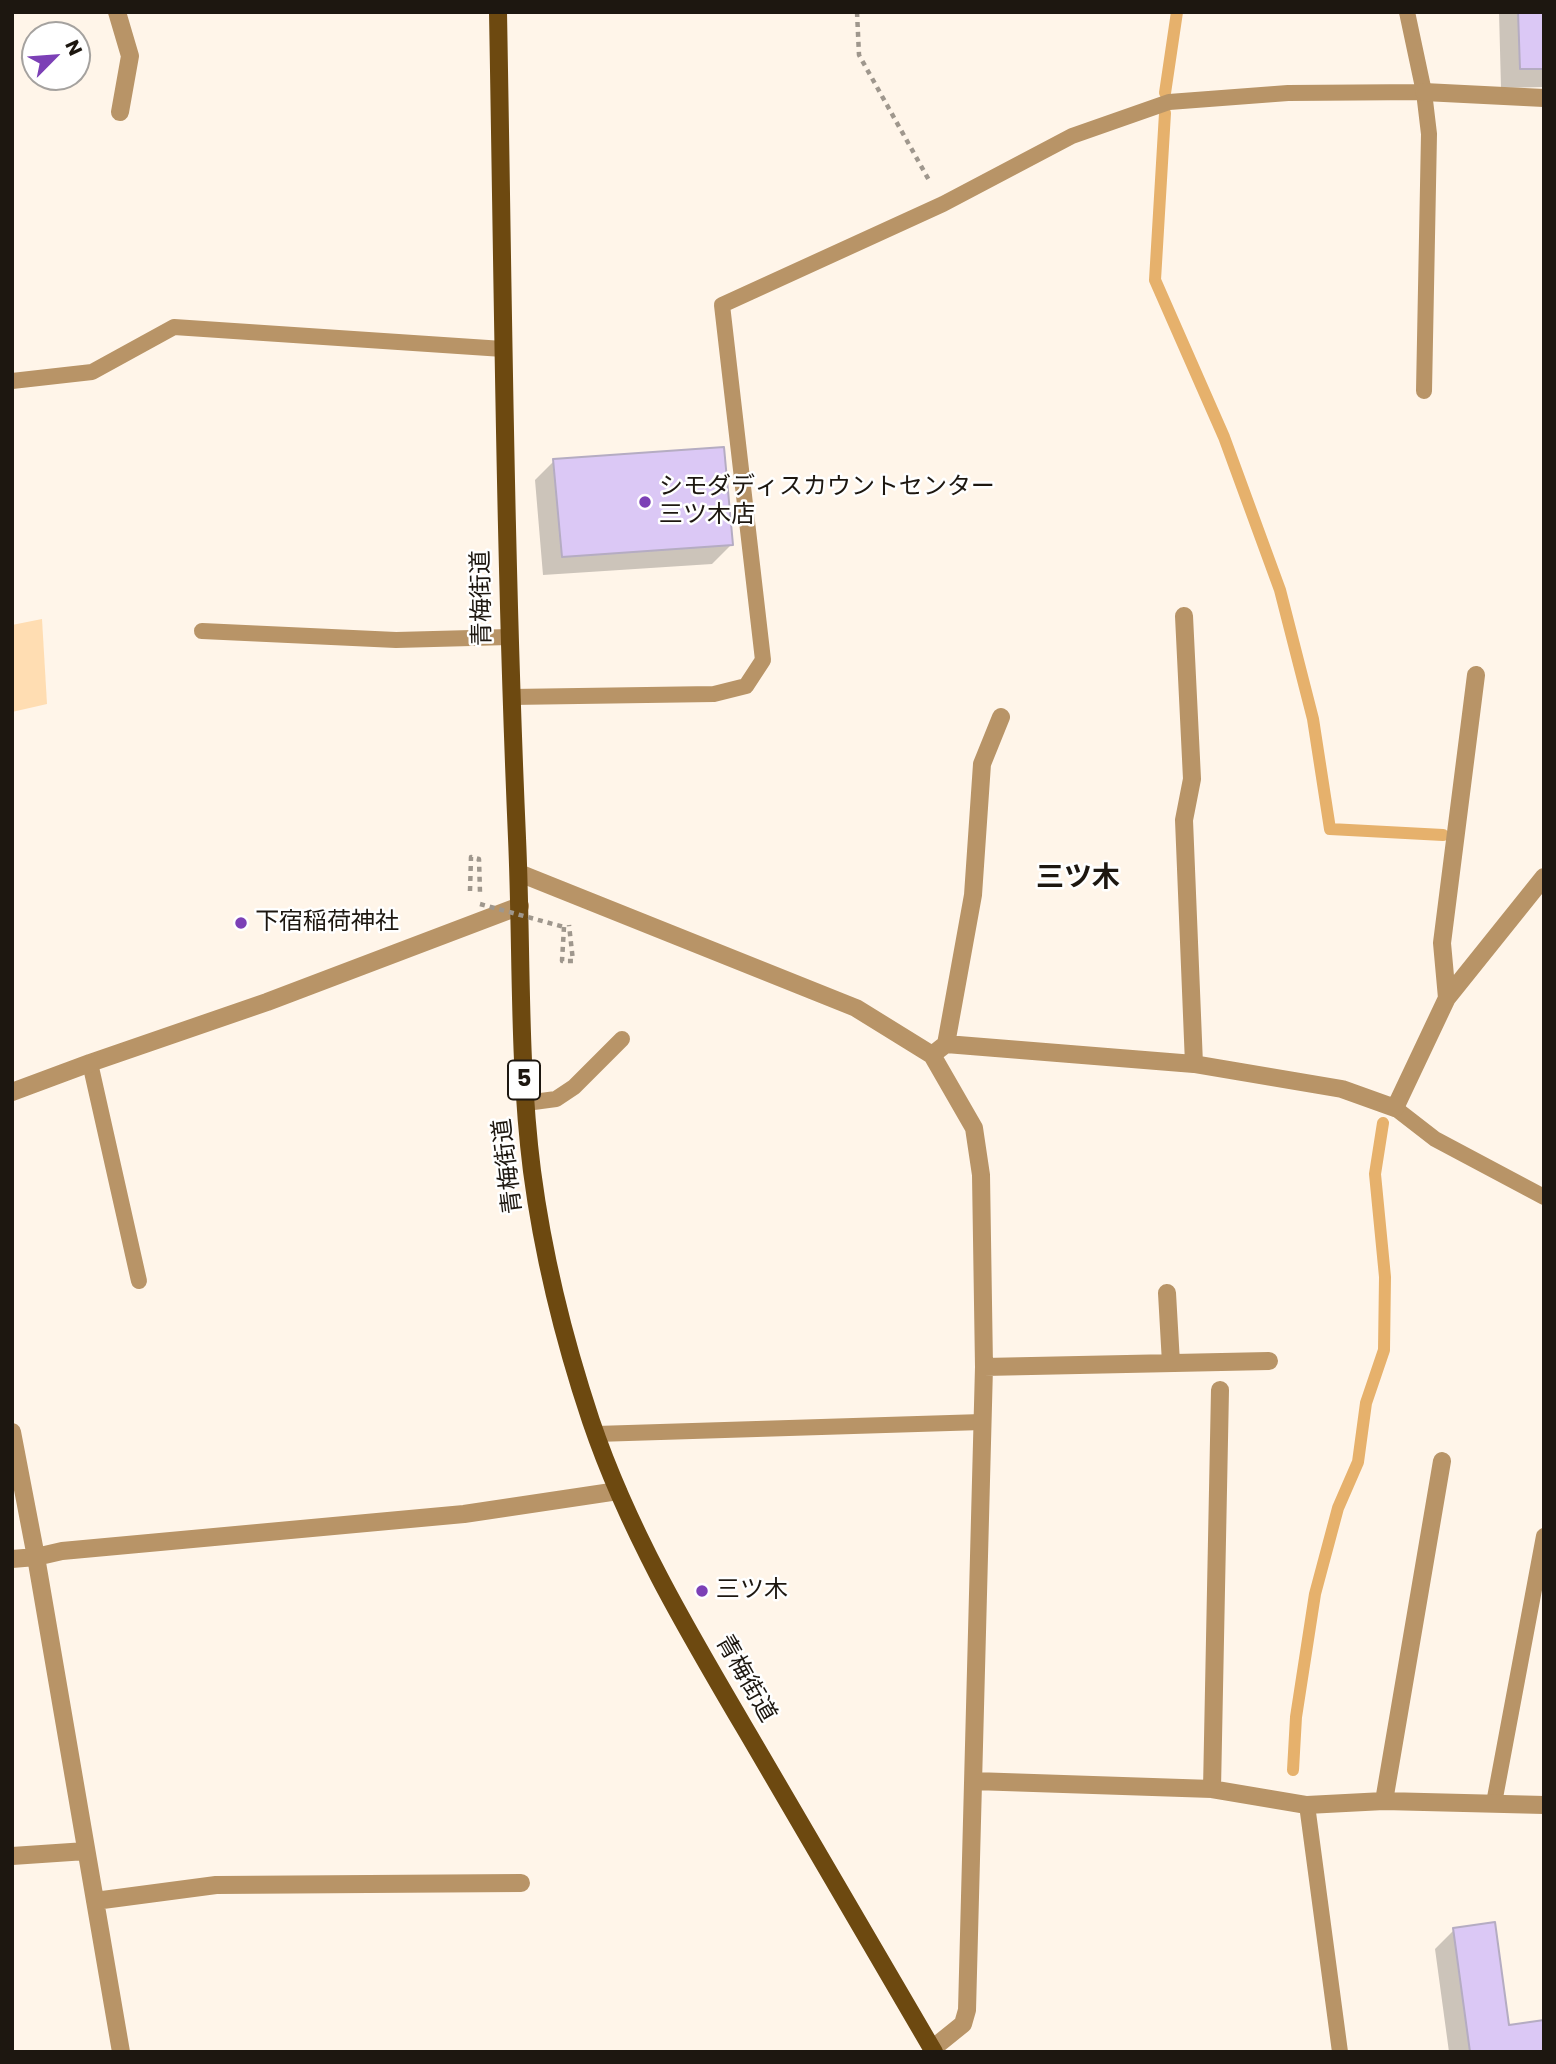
<!DOCTYPE html>
<html>
<head>
<meta charset="utf-8">
<style>
	body { margin:0 }
	#map { position:relative; width:1556px; height:2064px; overflow:hidden; background:#fff5e9; font-family:Poppins,sans-serif }
	canvas { display:block }
	.frame { position:absolute; inset:0; border:14px solid #1d1710; pointer-events:none }
	.north { position:absolute; left:21px; top:21px; width:70px; height:70px; box-sizing:border-box; background:#fff; border:2px solid #a5a29f; border-radius:50%; rotate:65deg; font-size:19px; font-weight:700; line-height:28px; text-align:center; color:#1d1710 }
	.north::after { content:''; display:block; margin:auto; width:24px; height:32px; background:#7c40b6; clip-path:polygon(50% 0,100% 100%,50% 72%,0 100%) }
</style>
</head>
<body>
<div id="map">
<canvas width="1556" height="2064"></canvas>
<div class="frame"></div>
<div class="north">N</div>
</div>
<script>
const ctx = document.querySelector('canvas').getContext('2d');
ctx.lineJoin = 'round';
function fill(path, color) {
  ctx.fillStyle = color;
  ctx.fill(path, 'evenodd');
}
function trace(path, color, width, dash) {
  ctx.strokeStyle = color;
  ctx.lineWidth = width;
  ctx.lineCap = dash ? 'butt' : 'round';
  ctx.setLineDash(dash || []);
  ctx.stroke(path);
}
function write(font, color, halo, rows, align = 'center') {
  ctx.font = font + ' Poppins,"Noto Sans JP",sans-serif';
  ctx.lineWidth = 5;
  ctx.setLineDash([]);
  ctx.textBaseline = 'middle';
  ctx.strokeStyle = halo;
  ctx.fillStyle = color;
  for (const [text, x, y, turn = 0] of rows) {
    ctx.save();
    ctx.translate(x, y);
    ctx.rotate((+turn || 0) * Math.PI / 180);
    ctx.textAlign = isNaN(turn) ? turn : align;
    if (halo) ctx.strokeText(text, 0, 0);
    ctx.fillText(text, 0, 0);
    ctx.restore();
  }
}
fill(new Path2D(`
	M42,619l5,85 -35,8v-87z`), '#ffddb2');
fill(new Path2D(`
	M1499,12h45v75l-43,1z
	M554,461l177,84 -19,19 -169,11 -8,-95z
	M1454,1930l53,97 37,25h-95l-14,-103z`), '#0003');
trace(new Path2D(`
	M1165,93l12,-81
	M1165,113l-10,167 69,157 56,153 33,129 17,110 113,6
	M1293,1770l3,-53 19,-123 23,-86 20,-46 8,-59 18,-53 1,-73 -10,-103 8,-51`), '#e6b16c', 12);
const building = new Path2D(`
	M1518,12h26v57h-24z
	M724,447l9,98 -171,12 -9,-98z
	M1495,1922l14,103 35,-5v32h-74l-17,-124z`);
fill(building, '#dbc8f5');
trace(building, '#b5acc2', 2);
trace(new Path2D(`
	M857,12l2,43 71,127
	M470,891l1,-34 8,2 1,34
	M564,927l-2,34h11l-4,-36`), '#9f978d', 4.5, [5, 5]);
trace(new Path2D(`
	M1407,12l17,80 5,42 -5,257
	M12,381l80,-9 82,-45 329,22
	M202,631l194,9 113,-3
	M511,697l203,-3 32,-8 17,-26 -41,-355 221,-101 129,-68 97,-34 119,-9 136,-1
	M90,1063l49,218
	M526,1103l30,-4 18,-12 48,-48
	M1395,1108l40,31 109,58
	M596,1434l386,-12
	M1494,1803l50,-267
	M1307,1805l33,247`), '#b89467', 16);
trace(new Path2D(`
	M117,12l13,44 -10,56
	M1424,92l120,6
	M1184,616l8,163 -8,41 10,244
	M519,873l337,135 76,47 42,73 7,47 3,192 -17,643 -4,14 -31,25
	M1447,998l-5,-55 34,-268
	M946,1044l27,-149 9,-131 19,-47
	M932,1055l14,-11 248,20 148,25 53,19 52,-110 97,-121
	M12,1092l78,-29 177,-61 253,-96
	M1167,1293l4,70
	M984,1367l285,-6
	M12,1432l24,125 85,495
	M12,1559l24,-2 26,-6 402,-37 154,-23
	M974,1781l238,8 95,16 77,-4 160,4
	M1212,1789l8,-399
	M1384,1801l58,-340
	M12,1856l74,-5
	M95,1901l121,-16 305,-2`), '#b89467', 18);
trace(new Path2D(`
	M498,12c5,276 7,551 19,826 5,111 1,223 15,333 11,84 32,169 59,250 38,112 99,214 159,316 61,105 122,210 184,315`), '#6d4910', 18);
trace(new Path2D(`
	M480,904l84,23`), '#9f978d', 4.5, [5, 5]);
for (const [x, y, r, color] of [
	[645,502,7,"#7c40b6"],
	[241,923,7,"#7c40b6"],
	[702,1591,7,"#7c40b6"]
]) {
  const dot = new Path2D();
  dot.arc(x, y, r, 0, 2 * Math.PI);
  ctx.fillStyle = color;
  ctx.fill(dot);
  trace(dot, '#fff', 2.5);
}
for (const [x, y, w] of [
	[524,1080,32]
]) {
  const box = new Path2D();
  box.roundRect(x - w / 2, y - 19.5, w, 39, 5);
  ctx.fillStyle = '#fff';
  ctx.fill(box);
  trace(box, '#1d1710', 2);
}
write('bold 23px', '#1d1710', null, [
	["5",524,1080]
]);
write('24px', '#1d1710', '#fff', [
	["シモダディスカウントセンター",659,488],
	["三ツ木店",659,516],
	["下宿稲荷神社",255,923],
	["三ツ木",716,1591]
], 'left');
write('24px', '#1d1710', '#fff', [
	["青梅街道",483,598,-91],
	["青梅街道",509,1166,-97],
	["青梅街道",745,1679,60]
]);
write('bold 28px', '#1d1710', '#fff', [
	["三ツ木",1078,879]
]);
</script>
</body>
</html>
